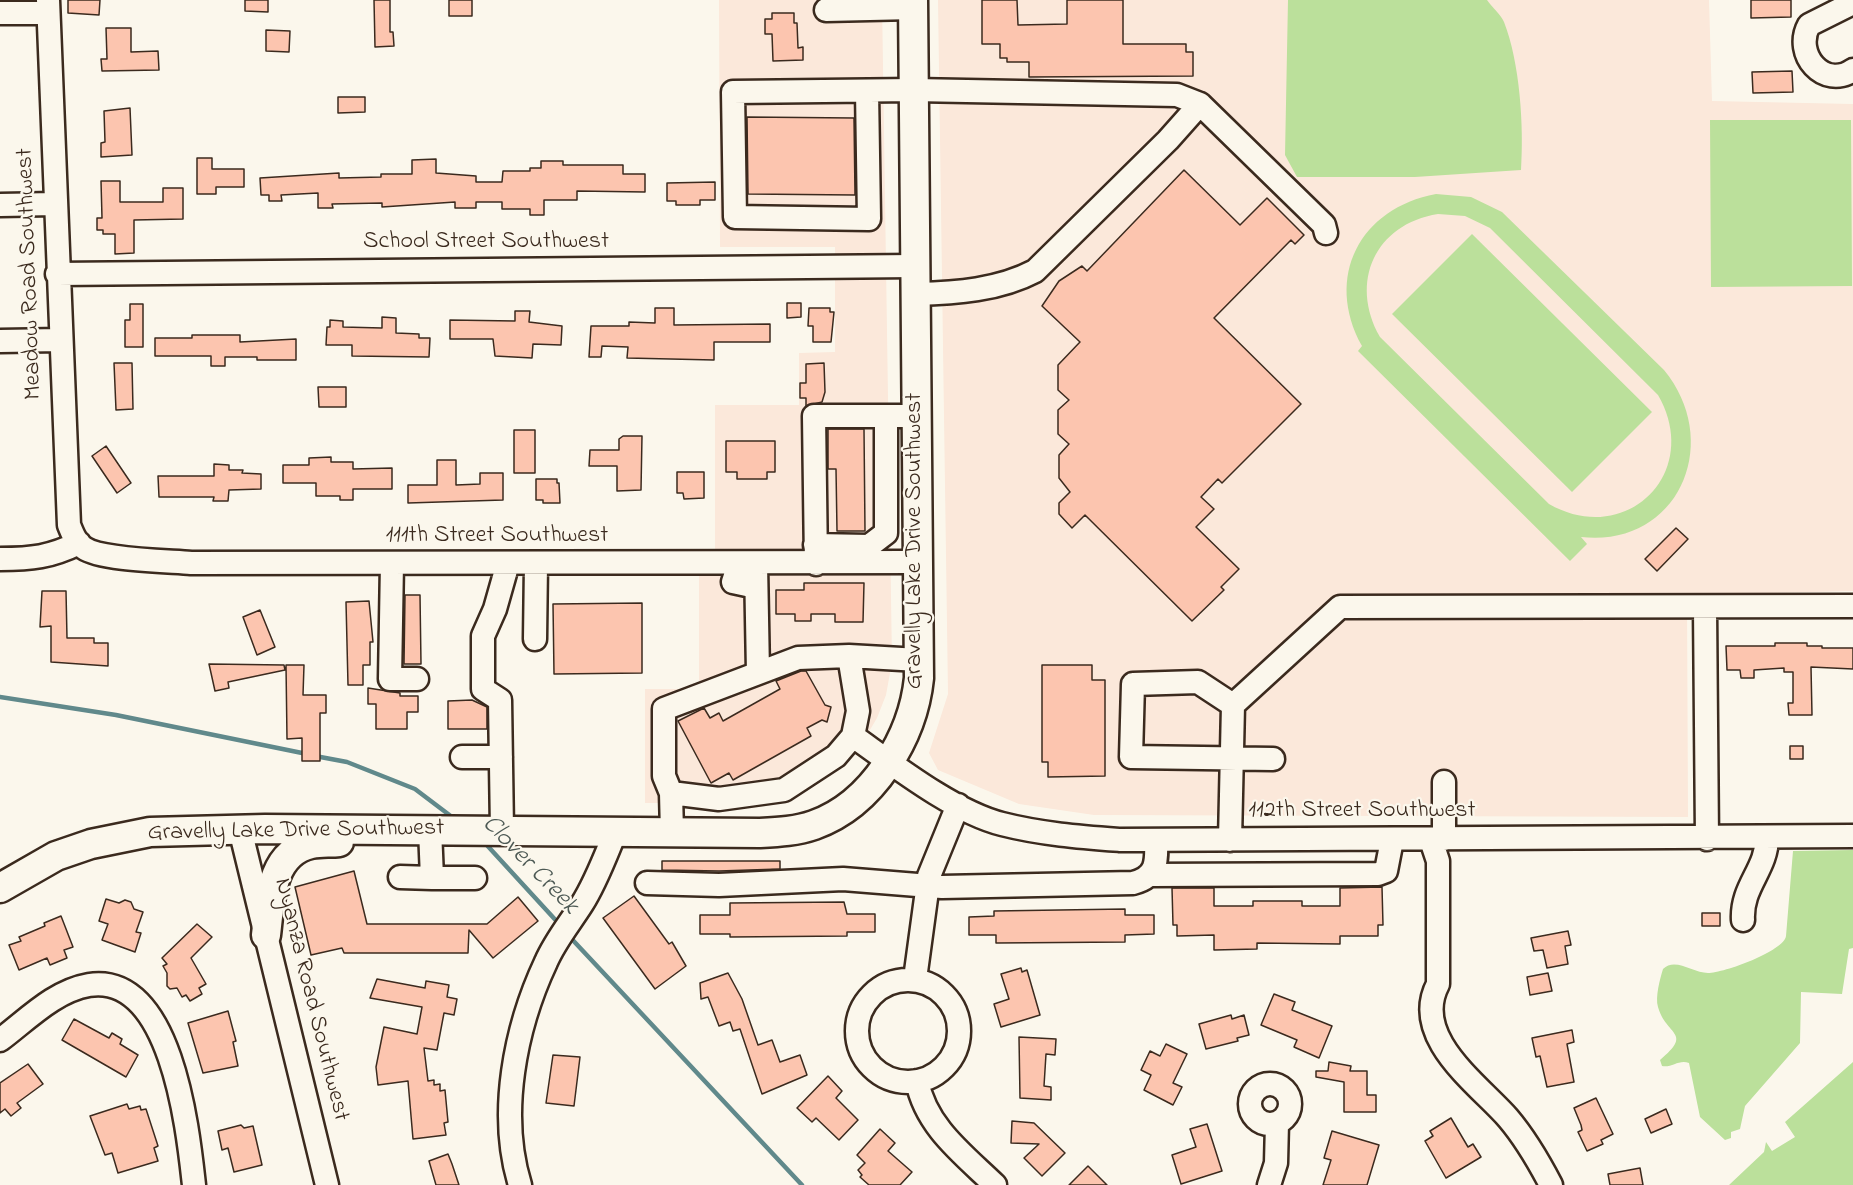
<!DOCTYPE html>
<html>
<head>
<meta charset="utf-8">
<style>
	body { margin:0 }
	canvas { display:block; background:#fbf7ec }
</style>
</head>
<body>
<canvas width="1853" height="1185"></canvas>
<script>
const ctx = document.querySelector('canvas').getContext('2d');
ctx.lineJoin = 'round';
function fill(path, color) {
  ctx.fillStyle = color;
  ctx.fill(path, 'evenodd');
}
function trace(path, color, width, dash) {
  ctx.strokeStyle = color;
  ctx.lineWidth = width;
  ctx.lineCap = dash ? 'butt' : 'round';
  ctx.setLineDash(dash || []);
  ctx.stroke(path);
}
function write(font, color, halo, rows, align = 'center') {
  ctx.font = font + ' "Indie Flower",sans-serif';
  ctx.lineWidth = 4.5;
  ctx.setLineDash([]);
  ctx.textBaseline = 'middle';
  ctx.strokeStyle = halo;
  ctx.fillStyle = color;
  for (const [text, x, y, turn = 0] of rows) {
    ctx.save();
    ctx.translate(x, y);
    ctx.rotate((+turn || 0) * Math.PI / 180);
    ctx.textAlign = isNaN(turn) ? turn : align;
    if (halo) ctx.strokeText(text, 0, 0);
    ctx.fillText(text, 0, 0);
    ctx.restore();
  }
}
fill(new Path2D(`
	M719,0h163l10,662 -6,33 -9,23 -16,27 -107,58h-109v-114h54v-138h16v-146h84v-52l36,-1v-105h-115z
	M938,0h771l3,101 141,3v487l-166,4 1,222 -594,-2 -75,-11 -81,-34 -9,-17 19,-59z`), '#fbe8da');
fill(new Path2D(`
	M1288,0h199c5,7 14,15 17,22 16,41 20,104 17,148l-106,7h-118l-12,-22z
	M1710,120h141l1,166 -141,1z
	M1436,194l35,3 31,15 162,158c60,73 14,178 -83,167l6,7 -17,17 -212,-210 4,-5c-38,-69 -2,-138 74,-152zM1438,214l27,2 25,12 168,167c45,78 -32,153 -109,109l-169,-167c-31,-55 -5,-113 58,-123z
	M1472,234l180,178 -80,80 -180,-178z
	M1853,850v98l-4,1 -7,45 -41,-2 -1,51 -55,63 -5,23 -9,3v6l-6,2 -25,-23 -11,-54c-10,-4 -17,5 -27,3l-2,-6c34,-28 6,-24 -2,-53 -3,-10 2,-28 5,-38 12,-12 30,4 45,4 16,0 76,-22 78,-37l7,-85z
	M1853,1062v123h-124l35,-33 2,-10 6,9 23,-14 -10,-15z`), '#bbe09b');
trace(new Path2D(`
	M0,697l116,18 191,39
	M315,756l32,6 68,27 41,31
	M484,842l77,84
	M568,935l234,250`), '#60898b', 4.5);
const building = new Path2D(`
	M68,0h32l-1,15 -31,-2z
	M245,0h23v12l-23,-1z
	M374,0h16v32h3l1,14 -19,1z
	M449,0h23v16h-23z
	M982,0h35l1,25 49,-1v-24h56v44h63v8h7v24l-164,1v-15h-22v-4h-7v-14h-18z
	M1751,0h40v17l-40,1z
	M772,13h22v10h3l1,25 5,-1v13l-30,1 -1,-27h-7v-15h7z
	M106,28h25v24l27,-1 1,19 -57,1 -1,-12h6z
	M266,30l24,1 -1,21 -23,-1z
	M1792,71l1,21 -40,1 -1,-21z
	M338,97h27v15l-27,1z
	M130,108l2,47 -31,2v-14l4,-1 -1,-31z
	M747,117l107,1 1,77 -107,-1z
	M197,158h15v11h32v18h-28v7h-19z
	M436,159v14l40,3v6h26l1,-11h27v-3h11v-7h22v4h60v9h22v18l-68,-1v9h-33v15h-14v-6h-28v-7h-26v6h-21v-6l-73,5v-4l-50,1 1,4h-15v-15l-37,2 1,6h-13v-6h-8l-1,-17 79,-5v5l42,-1v-3h31v-14z
	M1184,170l56,55 27,-27 37,37 -9,9 -4,-4 -77,78 87,86 -79,79 -4,-4 -17,18 13,12 -18,18 43,42 -18,18 3,3 -32,31 -107,-106 -13,13 -13,-14v-11l11,-11 -11,-14v-23l10,-11 -11,-10v-24l11,-10 -11,-10v-25l22,-23 -38,-36 17,-25 23,-15 5,5z
	M101,181h19v21h43v-14h20v31l-49,1v33l-19,1v-20h-12v-4h-6v-12h5z
	M715,182v18h-15v5h-24v-4h-9v-18z
	M787,303h14v14l-14,1z
	M130,304h13v43h-18v-27h5z
	M655,308h19v17l96,-1v18h-56v18l-87,-2 1,-11 -26,-1 -1,11h-12l2,-31h38v-4l26,1z
	M809,308h21v4h4l-3,30h-18v-16h-5z
	M515,311h15l-1,11 33,4 -1,19 -28,-1 -1,14 -37,-2 -2,-17h-43v-19l65,1z
	M382,317l14,1v15l23,1v4h11l-1,19 -77,-1v-11h-26l1,-18h3v-7l13,1v6l39,1z
	M192,335h48v7l56,-3v21h-39v-3h-32v9h-14v-10h-56v-18h37z
	M114,363h18l1,46 -17,1z
	M824,363l1,29 -3,10 -16,4v-8h-6v-15h6v-19z
	M318,387h28v20h-27z
	M828,429h36l1,102h-28l-1,-62h-8z
	M514,430h21v43h-21z
	M623,436h19l-1,54 -24,1v-25h-28l1,-16h29v-11z
	M726,441h49v31h-8v7h-30v-7h-11z
	M106,446l25,37 -14,10 -25,-37z
	M331,457v5h22v7l39,-1v21h-39v11h-13v-4h-24v-13h-33v-18h26v-7z
	M437,460h19v25l24,-1v-11h23v27l-95,3v-18h29z
	M214,464l15,1v5h14l-1,3 19,1v15l-32,1 -1,11h-15l1,-4h-55l-1,-21h56z
	M677,472h27v26l-20,1 -1,-6h-6z
	M536,479h21v4h2l1,20h-17v-3h-7z
	M1676,528l12,11 -31,32 -12,-12z
	M804,583h60l-1,39h-28v-8h-24v7h-16v-7h-19v-24h28z
	M42,591h24l1,47h27v5h14v23l-57,-4v-36l-11,1z
	M405,595h15l1,69h-17z
	M369,601l4,41h-3v23h-7v20h-15l-2,-83z
	M642,603v70l-88,1 -1,-70z
	M260,610l15,37 -18,8 -14,-38z
	M1775,643h32v3h15v2h31v21l-42,-2 1,48h-23l-1,-12h5v-31h-9v-4l-30,2v8h-13l-1,-8h-13l-1,-24h49z
	M209,664l75,1 1,5 -57,12 1,6 -14,3z
	M286,665h18l-1,30h23v18h-6v48h-18v-23l-15,1z
	M1042,665h50v15h13v96l-57,1v-15h-6z
	M801,671h5l19,34 6,2 -4,15 -5,-2 -15,8 4,8 -78,44 -4,-7 -18,10 -33,-62 26,-13 6,10 9,-5 4,8 57,-32 -4,-8z
	M368,688l32,5v3h18v16h-11v17h-31v-25h-8z
	M472,700l15,7v22h-39v-28z
	M1790,746h13v13h-13z
	M662,861h118v8l-61,2 -57,-1z
	M354,871l13,53h120l31,-27 20,24 -45,37 -24,-28 -1,23h-124l-2,-5 -31,7 -16,-68z
	M1382,887l1,38h-5v11h-38v8l-83,-1v6l-43,1v-15l-37,1v-11h-4l-1,-37h42v18h39v-5h49v5h38v-18z
	M634,896l35,48 3,-2 14,24 -31,23 -52,-71z
	M106,899l13,4 6,-3 6,2 3,7 9,3 -7,20 5,1 -6,19 -33,-12 6,-16 -9,-3z
	M844,902l3,12h28v18h-28v4l-117,1v-3h-30v-19h30v-12z
	M1125,909v6h29v19l-29,1v7l-129,1v-8h-27v-18l25,-1v-5z
	M1702,913h18v13h-18z
	M61,916l12,31 -9,3 3,8 -17,7 -3,-7 -28,12 -10,-25 12,-4 -2,-4 26,-11 -1,-3z
	M197,924l15,13 -21,21 15,26 -7,4 3,6 -12,7 -4,-6 -4,2 -5,-9 -7,1 -3,-3v-13l-4,-7 4,-2 -5,-6z
	M1568,931l3,14 -6,1 3,18 -21,4 -4,-18 -9,1 -3,-13z
	M1021,968l1,4 5,-2 13,45 -39,12 -7,-23 15,-5 -8,-25z
	M728,973l14,26 16,46 14,-5 8,22 20,-7 7,20 -45,19 -22,-65 -7,2 -3,-9 -11,4 -11,-29 -7,2 -1,-16z
	M1548,973l4,18 -22,4 -3,-18z
	M377,979l48,9 1,-7 23,4 -2,12 10,2 -3,16 -10,-2 -7,37 -13,-2 4,33 6,-1v5l6,-1v7l5,-1 3,32 -4,1 2,12 -33,4 -5,-58 -30,4 -2,-18 8,-40 33,7 5,-27 -52,-9z
	M1274,994l21,8 -3,8 40,16 -13,32 -25,-11 3,-7 -36,-15z
	M228,1011l8,30 -3,1 5,24 -35,7 -15,-50z
	M1231,1015l1,4 12,-4 5,20 -12,3 1,3 -32,8 -7,-25z
	M74,1019l35,19 3,-5 10,6 -2,5 18,11 -12,22 -64,-37z
	M1572,1030l2,12 -7,2 7,38 -27,5 -7,-31 -4,1 -4,-19z
	M1019,1037l37,2 -1,16 -9,-1 -2,32 7,1v13l-31,-2z
	M1166,1044l21,10 -14,29 9,4 -9,18 -29,-15 7,-15 -10,-5 9,-19 10,5z
	M553,1055l27,2 -6,49 -28,-3z
	M1329,1062l22,4 -1,5h17v24h9v17h-32v-30l-28,-5v-6h12z
	M28,1064l15,20 -26,19 4,5 -10,8 -6,-7 -5,4v-30z
	M828,1076l14,15 -6,7 22,22 -19,20 -23,-22 -4,4 -15,-14z
	M1596,1098l17,36 -12,6 2,4 -16,7 -9,-19 4,-2 -1,-5 -7,-17z
	M127,1104l2,5 11,-3 1,4 5,-1 12,37 -4,2 4,13 -40,12 -6,-20 -7,2 -15,-39z
	M1666,1109l6,15 -21,9 -6,-14z
	M1451,1118l17,29 5,-3 8,13 -35,21 -21,-37 8,-5 -3,-5z
	M1012,1121l22,2 31,30 -23,23 -18,-18 15,-14 -28,-1z
	M1207,1124l15,47 -41,13 -9,-29 24,-8 -6,-18z
	M241,1125l3,3 9,-2 9,39 -28,7 -6,-24 -6,2 -4,-19z
	M880,1129l15,14 -7,8 24,21 -12,13h-31l-9,-8 2,-2 -4,-5 7,-7 -8,-8z
	M1332,1131l47,14 -12,40h-44l8,-25 -7,-2z
	M448,1154l4,10 7,21h-23l-7,-24z
	M1088,1166l19,19h-38z
	M1640,1168l3,17h-33l-2,-11z`);
fill(building, '#fcc5af');
trace(building, '#3b2a1e', 1.5);
const minor = new Path2D(`
	M48,0l21,525c4,10 7,18 15,23 17,12 84,13 107,15l727,-1
	M1853,3l-44,22c-16,29 15,65 44,45
	M826,10l87,-2
	M0,13h48
	M867,91l2,128 -134,-2 -2,-125 181,-2 263,5 23,9 124,121 2,8
	M0,205l55,-1
	M57,274l858,-8
	M916,294c40,-1 83,-4 119,-23l133,-131 32,-36
	M0,341l60,-1
	M815,545l54,1 17,-13v-117
	M0,559c32,0 50,-2 79,-16
	M392,563l-2,116h27
	M739,564l-6,18 23,5
	M756,564l2,109
	M816,564l-2,-148h102
	M1705,608l2,231
	M535,639l1,-75
	M1233,705l-35,-23 -65,2 -2,73 142,2
	M853,736c41,29 101,76 149,88 39,10 79,13 118,16l733,-4
	M462,757h39
	M671,793l48,6 65,-9 52,-34 17,-20 5,-25 -9,-55
	M240,829l87,356
	M502,830l-2,-130 -17,-11v-53l12,-27 13,-46
	M672,833l-1,-40 -7,-17v-67l134,-51 51,-2 70,4
	M1444,839v-57
	M1230,840l3,-135 107,-98 513,-1
	M1431,840l7,21v123c-28,53 40,100 70,134 17,20 31,44 43,67
	M1151,875l227,-1 8,-3 6,-31
	M400,877l32,1 -2,-49
	M432,878h43
	M647,883l72,2 124,-6 99,8 191,-4c24,-6 24,-21 23,-43
	M1743,920c-2,-34 24,-50 24,-83
	M915,979l14,-103 29,-71
	M857 1031a51 51 0 1 1 102 0a51 51 0 1 1-102 0Z
	M0,1040c27,-20 54,-49 89,-55 83,-13 99,146 105,200
	M917,1081c9,46 46,73 78,104
	M1250 1104a20 20 0 1 1 40 0a20 20 0 1 1-40 0Z
	M520,1185c-22,-71 -5,-157 26,-223 9,-21 24,-39 36,-58 14,-22 23,-47 33,-71
	M1269,1185l7,-22 1,-40`);
const major = new Path2D(`
	M0,888l56,-32 35,-12 59,-12 115,-3 495,4c19,-1 37,-2 54,-8 59,-21 99,-88 105,-147l-6,-678
	M266,935c4,-33 4,-82 45,-91 9,-2 19,-1 28,-2`);
trace(minor, '#3b2a1e', 27);
trace(major, '#3b2a1e', 33);
trace(minor, '#fbf7ec', 22);
trace(major, '#fbf7ec', 28);
write('24px', '#3b2a1e', '#fbf7ec', [
	["School Street Southwest",486,243],
	["Meadow Road Southwest",31,274,-92],
	["111th Street Southwest",497,537],
	["Gravelly Lake Drive Southwest",916,541,-90],
	["112th Street Southwest",1362,812],
	["Gravelly Lake Drive Southwest",296,832,-1],
	["Nyanza Road Southwest",310,1000,76]
]);
write('italic 26px', '#4d5954', '#fbf7ec', [
	["Clover Creek",529,866,46]
]);
</script>
</body>
</html>
